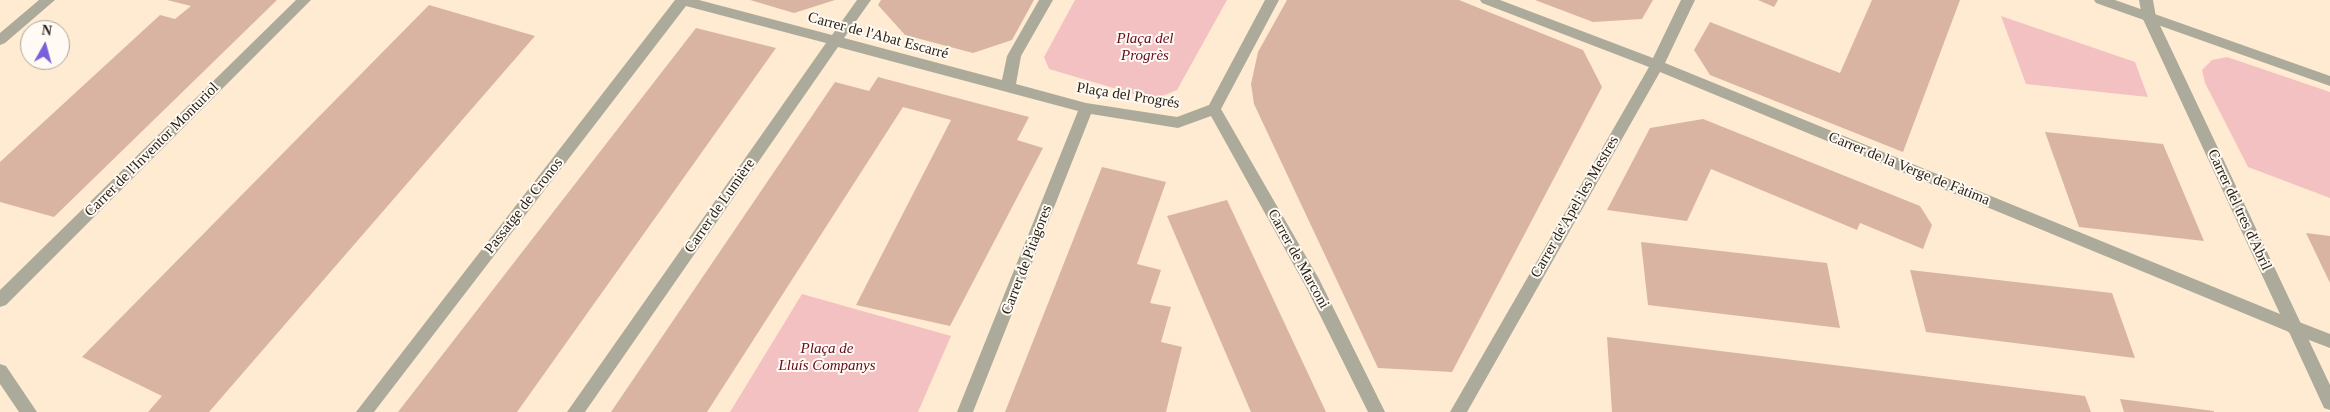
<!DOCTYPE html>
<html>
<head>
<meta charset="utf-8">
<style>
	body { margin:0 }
	#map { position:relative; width:2330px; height:412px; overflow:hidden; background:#feebd1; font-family:"Times New Roman",serif }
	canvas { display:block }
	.north { position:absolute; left:20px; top:20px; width:50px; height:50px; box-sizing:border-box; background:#fffaf4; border:1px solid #aaa49b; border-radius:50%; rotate:7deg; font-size:14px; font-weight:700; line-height:20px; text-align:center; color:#2a2216 }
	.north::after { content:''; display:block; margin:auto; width:18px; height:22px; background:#7760da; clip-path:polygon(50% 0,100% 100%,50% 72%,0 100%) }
</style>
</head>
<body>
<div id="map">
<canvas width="2330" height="412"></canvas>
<div class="north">N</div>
</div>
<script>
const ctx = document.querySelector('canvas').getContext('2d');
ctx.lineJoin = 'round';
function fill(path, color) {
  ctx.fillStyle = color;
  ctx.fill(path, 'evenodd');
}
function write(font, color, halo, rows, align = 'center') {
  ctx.font = font + ' "Times New Roman",serif';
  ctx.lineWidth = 4;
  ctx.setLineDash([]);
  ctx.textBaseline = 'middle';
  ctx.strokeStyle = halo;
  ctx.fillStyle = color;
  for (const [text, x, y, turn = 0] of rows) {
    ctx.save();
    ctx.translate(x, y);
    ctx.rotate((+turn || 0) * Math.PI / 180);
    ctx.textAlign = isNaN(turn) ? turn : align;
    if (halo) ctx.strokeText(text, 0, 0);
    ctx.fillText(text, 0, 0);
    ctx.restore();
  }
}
fill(new Path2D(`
	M1075,0h152l-50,90 -17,7h-16l-95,-28 -5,-12z
	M2001,16l134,46 13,35 -122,-13z
	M2227,57l103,35v106l-82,-31 -43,-84 -3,-13 10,-10z
	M802,294l149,42 -33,76h-188z`), '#f4c1c3');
fill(new Path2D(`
	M167,0h110l-223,217 -54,-15v-40l160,-147 15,4 16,-13z
	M750,0h85l-41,13z
	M881,0h153l-22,40 -39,13 -68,-18 -27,-30z
	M1287,0h172l124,50 19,37 -150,285 -74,-4 -124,-264 -3,-20 7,-32z
	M1535,0h118l-11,19 -49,3z
	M1758,0h20l-4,7z
	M1872,0h88l-57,152 -193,-77 -16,-25 16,-28 130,51z
	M429,5l106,31 -326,376h-61l14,-16 -80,-39z
	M696,28l80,20 -259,364h-119z
	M878,77l151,40 -12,23 26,8 -93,178 -94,-21 95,-185 -48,-13 -196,305h-96l224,-330 34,9z
	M1703,119l217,87 12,19 -9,24 -63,-26 -3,7 -146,-61 -24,52 -80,-11 43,-82z
	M2045,132l118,12 41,97 -125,-14z
	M1102,167l64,15 -29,82 24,6 -11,33 21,4 -10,35 21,5 -16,65h-161z
	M1227,200l99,212h-75l-84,-196z
	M2306,233l24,3v47z
	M1641,242l186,21 13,65 -192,-23z
	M1910,270l202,23 23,65 -209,-26z
	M1607,337l478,59 6,16h-479z
	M2120,399l94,12v1h-90z`), '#dab4a3');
fill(new Path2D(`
	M2294,320l36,14v14l-42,-16 -2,-5 2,-5z`), '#acab9b');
fill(new Path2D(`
	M39,0h16l-50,43 -5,2v-12z
	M296,0h15l-305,305 -6,2v-17z
	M675,0h24l133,35 25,-35h14l-27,38 158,42 5,-24 32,-56h14l-32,56 -5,28 70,19 91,14 32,-12 56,-105h14l-58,109 98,170 66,133h-17l-61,-123 -96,-173 -33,12 -87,-14 -118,298h-16l121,-301 -240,-64 -253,365h-18l259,-369 -140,-37 -312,406h-18z
	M1480,0h20l153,58 28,-58h14l-30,63 615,251 -138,-297 -3,-17h14l3,17 174,368v25l-6,-2 -35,-76 -629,-260 -193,340h-17l199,-345 -167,-64z
	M0,364l6,2 31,46h-18l-19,-28z`), '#acab9b');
fill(new Path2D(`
	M2094,0h21l215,76v10l-234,-83z`), '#acab9b');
write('15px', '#2a2216', '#fffaf4', [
	["Carrer de l'Abat Escarré",878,36,15],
	["Plaça del Progrés",1128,96,9],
	["Carrer de l'Inventor Monturiol",152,150,-45],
	["Carrer de la Verge de Fàtima",1909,169,22],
	["Passatge de Cronos",524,206,-52],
	["Carrer de Lumière",720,206,-55],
	["Carrer de'Apel·les Mestres",1575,207,-60],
	["Carrer del tres d'Abril",2239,210,65],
	["Carrer de Marconi",1298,259,61],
	["Carrer de Pitàgores",1027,260,-69]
]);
write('italic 15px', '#640a1e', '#fffaf4', [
	["Plaça del",1145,39],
	["Progrès",1145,56],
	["Plaça de",827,349],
	["Lluís Companys",827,366]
]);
</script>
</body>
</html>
